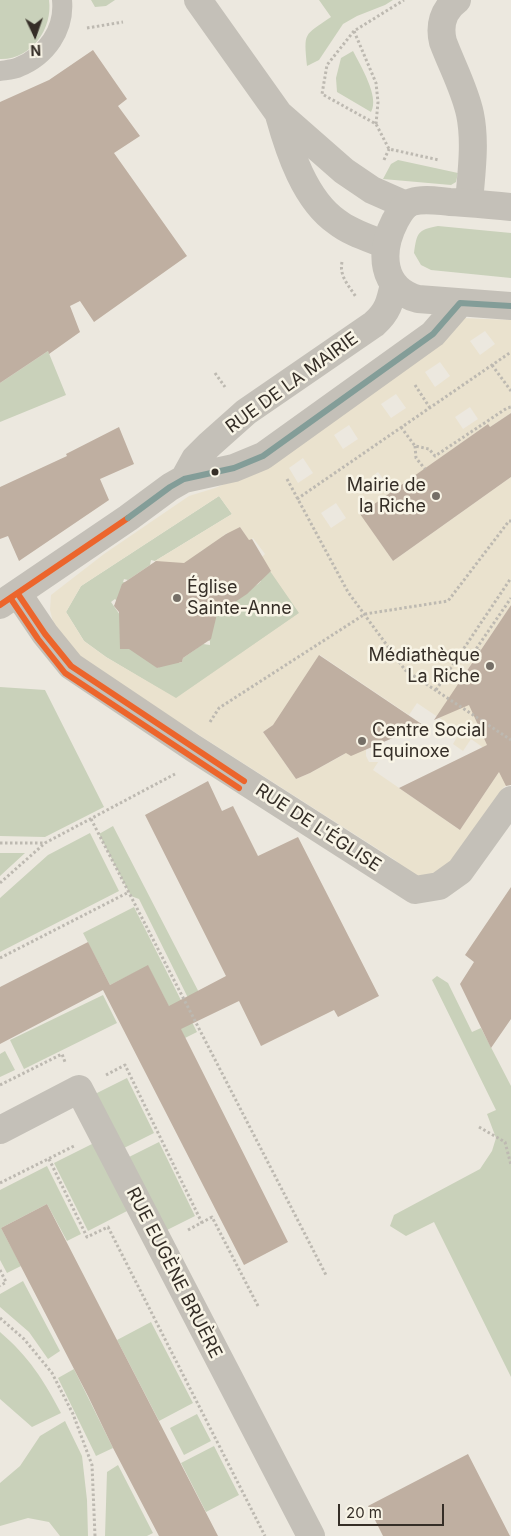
<!DOCTYPE html>
<html>
<head>
<meta charset="utf-8">
<style>
	body { margin:0 }
	#map { position:relative; width:511px; height:1536px; overflow:hidden; background:#ece8df; font-family:Inter,sans-serif }
	canvas { display:block }
	.north { position:absolute; left:10px; top:10px; width:50px; height:50px; -webkit-text-stroke:4px #f8f4e6; paint-order:stroke; rotate:177deg; font-size:14px; font-weight:700; line-height:20px; text-align:center; color:#352e27 }
	.north::after { content:''; display:block; margin:auto; width:18px; height:22px; background:#352e27; clip-path:polygon(50% 0,100% 100%,50% 72%,0 100%) }
	.scale { position:absolute; left:338px; top:1504px; width:106px; height:22px; box-sizing:border-box; border:2px solid #352e27; border-top:0; padding-left:6px; font-size:15px; line-height:18px; white-space:nowrap; color:#352e27; -webkit-text-stroke:4px #f8f4e6; paint-order:stroke }
</style>
</head>
<body>
<div id="map">
<canvas width="511" height="1536"></canvas>
<div class="north">N</div>
<div class="scale">20 m</div>
</div>
<script>
const ctx = document.querySelector('canvas').getContext('2d');
ctx.lineJoin = 'round';
function fill(path, color) {
  ctx.fillStyle = color;
  ctx.fill(path, 'evenodd');
}
function trace(path, color, width, dash) {
  ctx.strokeStyle = color;
  ctx.lineWidth = width;
  ctx.lineCap = dash ? 'butt' : 'round';
  ctx.setLineDash(dash || []);
  ctx.stroke(path);
}
function write(font, color, halo, rows, align = 'center') {
  ctx.font = font + ' Inter,sans-serif';
  ctx.lineWidth = 5;
  ctx.setLineDash([]);
  ctx.textBaseline = 'middle';
  ctx.strokeStyle = halo;
  ctx.fillStyle = color;
  for (const [text, x, y, turn = 0] of rows) {
    ctx.save();
    ctx.translate(x, y);
    ctx.rotate((+turn || 0) * Math.PI / 180);
    ctx.textAlign = isNaN(turn) ? turn : align;
    if (halo) ctx.strokeText(text, 0, 0);
    ctx.fillText(text, 0, 0);
    ctx.restore();
  }
}
fill(new Path2D(`
	M0,0h49c4,29 -18,60 -49,59z
	M91,0h24l-9,6 -11,1z
	M319,0h74l-8,5 -28,11 -14,8 -24,36 -12,6c-3,-34 -4,-30 24,-49z
	M353,51c7,14 27,46 18,61l-34,-20 -1,-14 5,-20z
	M398,160l60,13 -2,9 -5,3 -68,-6 8,-15z
	M438,226l73,7v45l-80,-8 -10,-5 -7,-12c3,-20 3,-23 24,-27z
	M48,351l18,44 -66,27v-39z
	M219,496l13,18 -77,47 -4,-1 -1,5 -22,15 -4,-1 -1,3h3l-9,19 -2,-2 -4,3 46,66 22,-10v5l3,-1 1,-4 20,-14 7,1v-4l-4,-1 -12,-17 64,-39 3,-3 -2,-3 12,-7 29,42 -124,86 -70,-42 -22,-16 -18,-29 15,-26z
	M0,687l45,3 59,117 -59,30 -45,-1z
	M113,826l93,180h-14l-53,-107 -8,-3 -32,-62z
	M90,833l29,58 -119,61v-54l48,-43z
	M0,853h25l-25,23z
	M134,907l63,125 -12,6 -37,-72 -38,19 -27,-52z
	M437,976l11,7 24,49 9,-4 30,58v291l-77,-155 -28,14 -16,-10 4,-11 86,-46 12,-18 4,-13 -9,-24 9,-4 -64,-130z
	M103,995l14,28 -93,46 -14,-29z
	M5,1051l10,19 -15,7v-23z
	M127,1078l27,55 -32,16 -27,-55z
	M96,1142l33,68 -41,21 -34,-68z
	M159,1142l36,74 -32,16 -36,-74z
	M47,1166l34,68 -14,7 -20,-37 -46,24 20,38 -14,7 -7,-13v-70z
	M23,1281l37,70 -12,8 -19,-27 -29,-25v-13z
	M151,1322l42,81 -34,18 -42,-81z
	M0,1332c29,25 43,47 61,81l-29,14 -32,-28z
	M74,1369l39,79 -17,8 -38,-78z
	M197,1414l14,27 -27,14 -14,-27z
	M65,1421l17,35 5,44 1,36h-28l-11,-14 -21,-4 -28,8v-43l20,-17 20,-30z
	M214,1446l25,49 -33,17 -25,-49z
	M118,1465l35,68 -6,3h-42l2,-64z`), '#c9d1ba');
fill(new Path2D(`
	M461,318l50,2v93l-21,14 -2,-3 -127,90 32,47 118,-84v128l-51,76 51,35v66l-8,6 -54,81 -18,10 -20,-3 -16,-16 -287,-183 -28,-20 -26,-31 -4,-16 1,-15 53,-41 85,-58 26,-8 60,-25zM485,331l10,13 -15,11 -10,-14zM440,362l10,14 -15,11 -10,-15zM396,394l10,14 -15,10 -10,-14zM470,407l8,12 -15,10 -8,-12zM349,425l9,14 -15,10 -9,-14zM303,458l10,15 -15,10 -9,-15zM378,472l9,12 -10,8 -9,-12zM219,496l13,18 -77,47 -1,6h33l14,-16 5,-3 3,4 16,-12 -2,-4 4,-3 2,4 11,-10 9,14 4,-3 12,16 -4,4 38,55 -123,85 -70,-41 -22,-16 -18,-29 15,-26zM336,503l10,15 -15,10 -10,-15zM320,655l89,60 8,-12 43,29 -7,12 10,7 8,-12 34,24 -45,67 -87,-60 7,-11 -2,3h-9l-3,-6v-7l-9,-6 -14,12 -33,18 -14,6 -33,-47 38,-26z`), '#eae2ce');
fill(new Path2D(`
	M93,50l34,49 -9,7 22,30 -26,17 73,103 -93,66 -14,-21 -10,5 10,26 -31,22 -1,-3 -48,32v-281l49,-22z
	M511,413v64l-118,84 -33,-47 128,-90 2,3z
	M119,427l15,37 -34,15 9,21 -90,61 -11,-25 -8,3v-52l67,-31 -1,-2z
	M240,527l9,13 3,-1 19,32 -24,23 -30,20 -6,25 -28,19 -1,4 -25,6 -28,-19h-9l-1,-37 -5,-6 8,-22 34,-23 28,2 42,-29z
	M511,605v180l-5,1 -7,-14 -39,58 -61,-42 88,-43 -18,-40 -35,15z
	M319,655l104,70 -72,31 -5,-3 -36,20 -14,6 -33,-47 10,-7z
	M208,781l14,30 11,-5 25,50 40,-19 81,159 -41,21 -4,-7 -73,36 -22,-45 -58,28 107,213 -44,23 -141,-275 -103,54v-57l88,-45 22,43 38,-20 21,41 57,-30 -81,-161z
	M511,887v132l-20,29 -31,-64 14,-22 -9,-7z
	M47,1204l70,136 101,196h-59l-46,-88 -25,-52 -87,-168z
	M468,1454l42,82h-127l-15,-30z`), '#bfafa1');
trace(new Path2D(`
	M87,28l36,-6
	M354,31l-27,34 -5,29 54,30 13,25 50,11
	M376,124l2,-22 -2,-19 -22,-52 50,-31
	M384,160l5,-11
	M342,262c-3,14 7,24 14,35
	M492,365l19,26
	M215,373l10,14
	M415,385l15,23
	M401,427l14,19 14,3 6,7 72,-48 4,-1
	M415,446l1,12 9,11
	M287,479l61,113 57,78 106,70
	M297,499l214,-147
	M480,651l-4,-2 35,-51
	M436,690l75,-112
	M210,722l9,-14 146,-94 83,-13 61,-80h2
	M91,819l235,456
	M0,843h45
	M0,883l45,-40 130,-69
	M0,958l129,-66
	M106,1075l19,-10 77,158
	M0,1085l62,-31 3,8
	M479,1127l26,15 6,23
	M49,1159l38,78 21,-10 157,309
	M0,1183l74,-37
	M188,1230l24,-13 47,91
	M0,1270l6,12 -6,4
	M0,1318l24,21 28,34 21,41 19,51 3,71`), '#bdb9b1', 3, [2.5, 2.5]);
trace(new Path2D(`
	M0,71c6,-1 13,-1 19,-4 27,-11 46,-37 43,-67`), '#c4c0b8', 20);
trace(new Path2D(`
	M198,0l81,114 65,57 28,19 34,15
	M457,0c-14,10 -18,26 -14,42 9,24 22,48 27,72 6,29 1,61 -1,89
	M279,115c10,36 26,85 58,107 14,11 32,16 49,23
	M18,594l27,40 26,32 122,82 222,142 24,-4 21,-15 51,-71
	M0,1130l79,-41 232,447`), '#c4c0b8', 28);
trace(new Path2D(`
	M511,207c-20,-2 -41,-4 -61,-5 -12,-1 -26,-4 -38,0 -9,3 -13,12 -17,19 -16,31 -14,68 23,78l93,7
	M184,479l11,-20 14,-14 37,-33 128,-88c14,-12 16,-22 20,-40
	M0,605l128,-87 42,-31 14,-8 50,-11 29,-12 170,-122 27,-31`), '#c4c0b8', 28);
trace(new Path2D(`
	M18,594l27,40 26,32 173,115
	M0,605l128,-87`), '#ec652c', 6);
trace(new Path2D(`
	M11,599l27,40 27,34 174,115`), '#ec652c', 6);
trace(new Path2D(`
	M128,518l42,-31 14,-8 50,-11 29,-12 170,-122 27,-31 51,3`), '#839d98', 6);
for (const [x, y, r, color] of [
	[215,472,4.5,"#352e27"],
	[436,496,5,"#756f67"],
	[177,598,5,"#756f67"],
	[490,666,5,"#756f67"],
	[362,741,5,"#756f67"]
]) {
  const dot = new Path2D();
  dot.arc(x, y, r, 0, 2 * Math.PI);
  ctx.fillStyle = color;
  ctx.fill(dot);
  trace(dot, '#f8f4e6', 2);
}
write('18px', '#352e27', '#f8f4e6', [
	["RUE DE LA MAIRIE",292,383,-36],
	["RUE DE L'ÉGLISE",318,828,33],
	["RUE EUGÈNE BRUÈRE",174,1273,63]
]);
write('18px', '#352e27', '#f8f4e6', [
	["Mairie de",426,486],
	["la Riche",426,507],
	["Église",187,588,"left"],
	["Sainte-Anne",187,609,"left"],
	["Médiathèque",480,656],
	["La Riche",480,677],
	["Centre Social",372,731,"left"],
	["Equinoxe",372,752,"left"]
], 'right');
</script>
</body>
</html>
